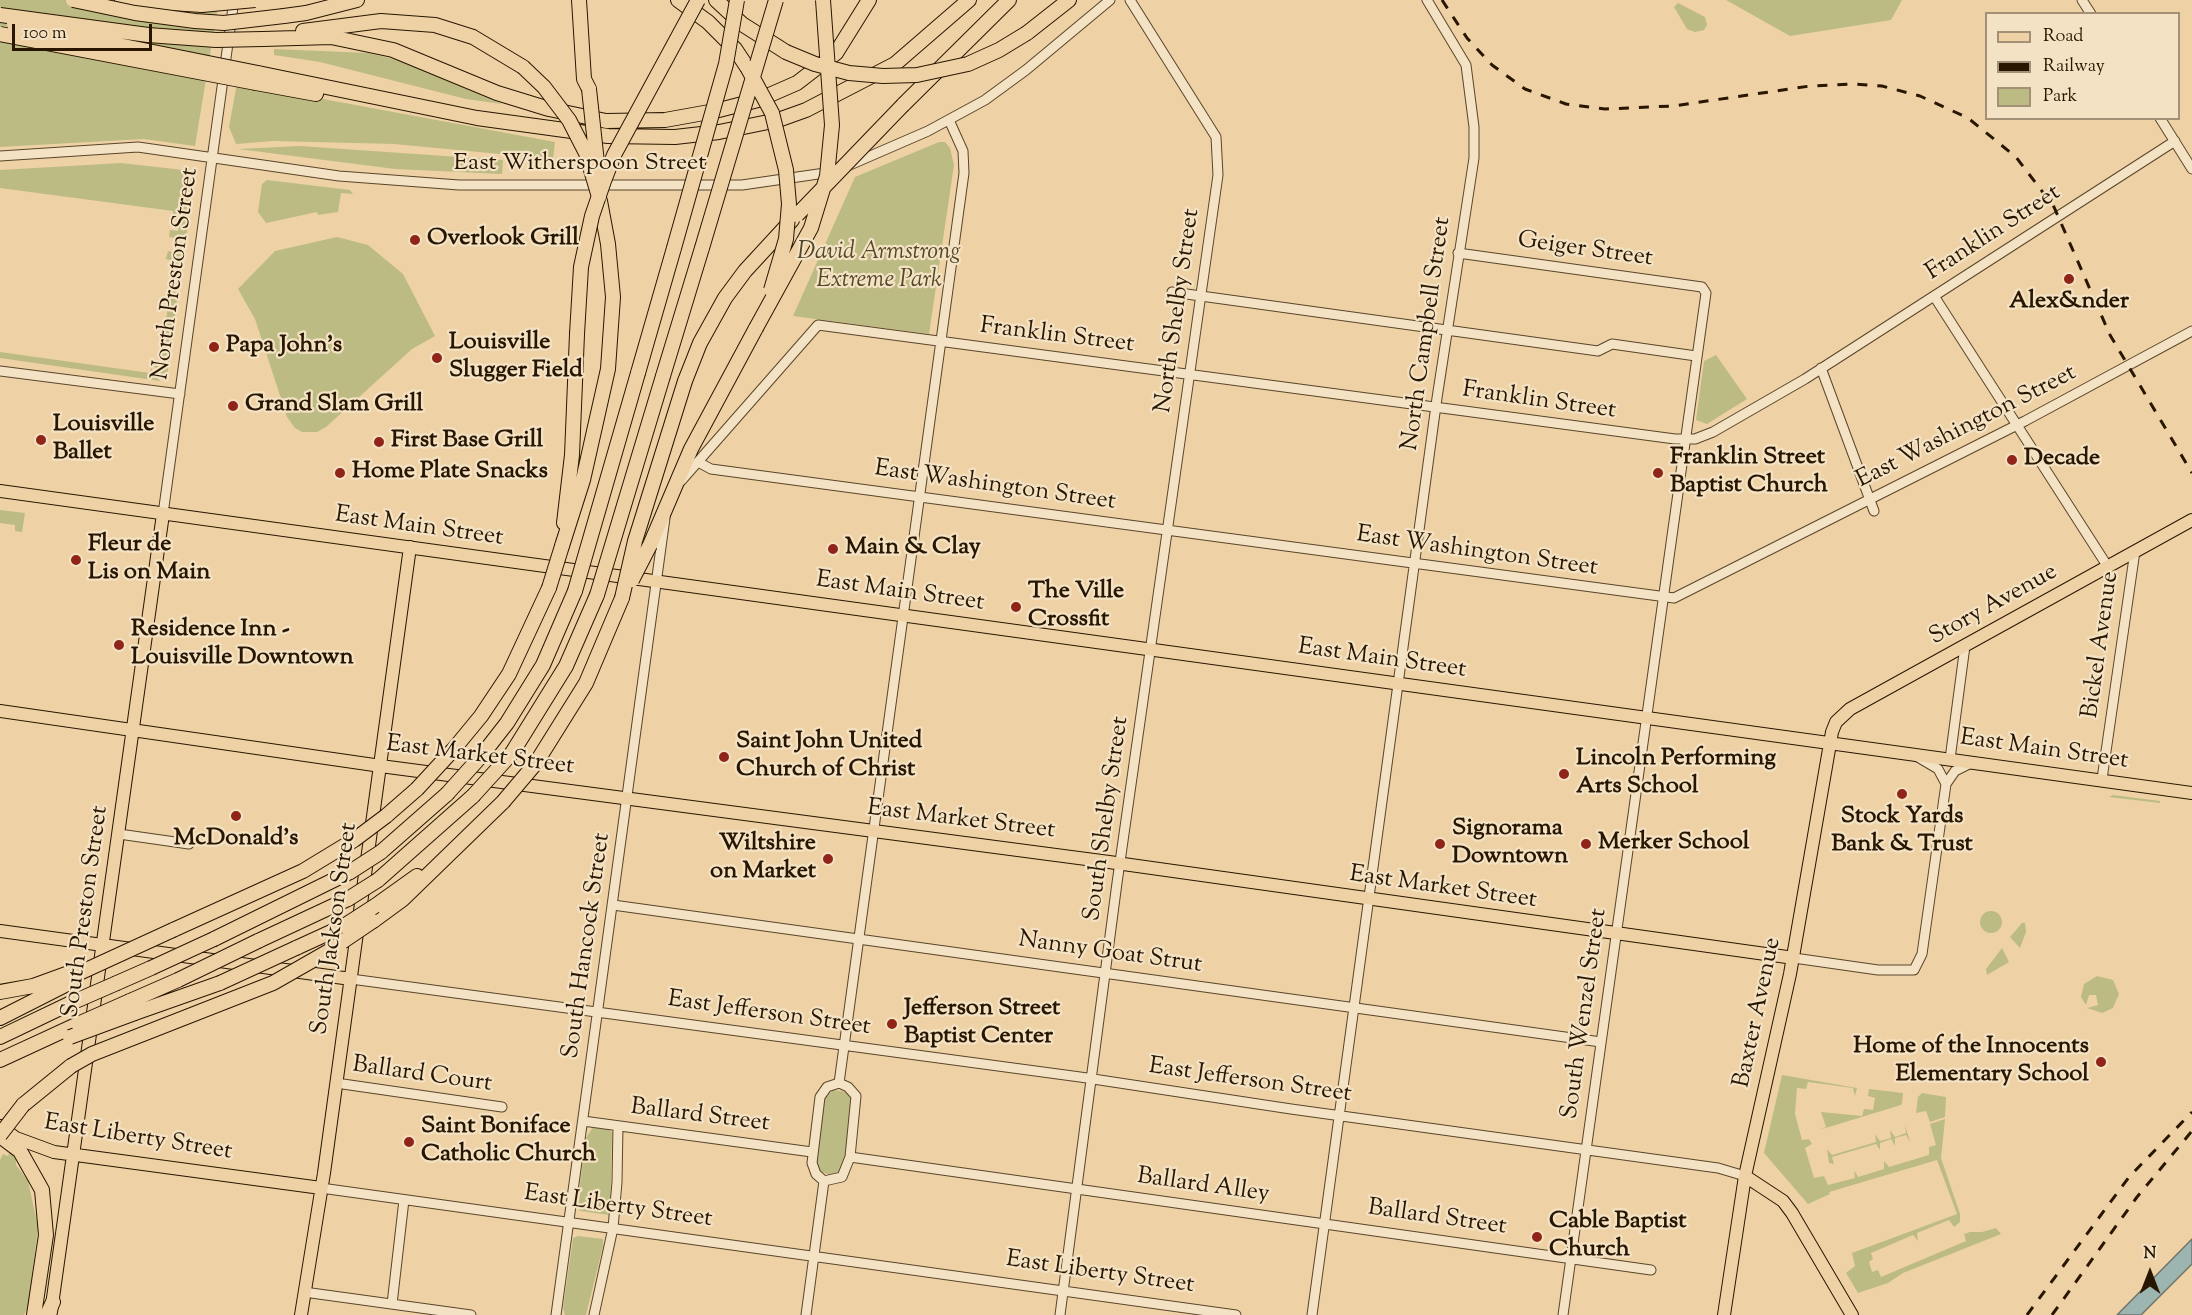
<!DOCTYPE html>
<style>
body{margin:0}
#map{position:relative;width:2192px;height:1315px;overflow:hidden;background:#eed2a5;font-family:"Sorts Mill Goudy",serif}
canvas{display:block}
.legend{position:absolute;left:1985px;top:12px;width:195px;height:108px;box-sizing:border-box;background:#f4e2c4;border:2px solid #a39076;margin:0;padding:8px 10px;list-style:none;font-size:18px;color:#291601}
.legend li{display:flex;align-items:center;gap:12px;height:30px}
.legend b{width:30px;border:2px solid #a39076}
.north{position:absolute;left:2120px;top:1243px;width:60px;height:60px;-webkit-text-stroke:4px #f4e2c4;paint-order:stroke;rotate:0deg;font-size:16px;font-weight:700;line-height:24px;text-align:center;color:#291601}
.north::after{content:'';display:block;margin:auto;width:21px;height:27px;background:#291601;clip-path:polygon(50% 0,100% 100%,50% 72%,0 100%)}
.scale{position:absolute;left:12px;top:24px;width:140px;height:27px;box-sizing:border-box;border:3px solid #291601;border-top:0;padding-left:8px;font-size:18px;line-height:21px;white-space:nowrap;color:#291601;-webkit-text-stroke:4px #f4e2c4;paint-order:stroke}
</style>
<div id="map">
<canvas width="2192" height="1315"></canvas>
<ul class="legend">
<li><b style="height:8px;background:#eed2a5"></b>Road</li>
<li><b style="height:8px;background:#291601"></b>Railway</li>
<li><b style="height:16px;background:#bcbb83"></b>Park</li>
</ul>
<div class="north">N</div>
<div class="scale">100 m</div>
</div>
<script>
const c = document.querySelector('canvas').getContext('2d');
c.lineJoin = 'round';
function fill(path, color) {
  c.fillStyle = color;
  c.fill(path, 'evenodd');
}
function toPath(rows) {
  const path = new Path2D();
  for (const r of rows) {
    if (r.length === 3) {
      path.moveTo(r[0] + r[2], r[1]);
      path.arc(r[0], r[1], r[2], 0, 2 * Math.PI);
      continue;
    }
    path.moveTo(r[0], r[1]);
    for (let i = 2; i < r.length; i += 2) path.lineTo(r[i], r[i + 1]);
  }
  return path;
}
function trace(path, color, width, dash) {
  c.strokeStyle = color;
  c.lineWidth = width;
  c.lineCap = dash ? 'butt' : 'round';
  c.setLineDash(dash || []);
  c.stroke(path);
}
function drawText(font, color, halo, rows, align = 'center') {
  c.font = font + ' "Sorts Mill Goudy",serif';
  c.lineWidth = 4.5;
  c.setLineDash([]);
  c.textBaseline = 'middle';
  c.strokeStyle = halo;
  c.fillStyle = color;
  for (const [text, x, y, turn = 0] of rows) {
    c.save();
    c.translate(x, y);
    c.rotate((+turn || 0) * Math.PI / 180);
    c.textAlign = isNaN(turn) ? turn : align;
    if (halo) c.strokeText(text, 0, 0);
    c.fillText(text, 0, 0);
    c.restore();
  }
}
fill(toPath([
 [0,0,219,0,195,146,144,139,0,147],
 [1726,0,1902,0,1891,20,1790,36],
 [1678,3,1705,17,1707,25,1704,30,1695,32,1687,29,1674,7],
 [274,49,368,53,398,60,502,104,466,99,320,62,274,55],
 [237,83,555,142,553,159,394,144,273,141,236,144,229,127],
 [939,142,945,142,950,148,954,165,929,334,793,316,855,177],
 [300,146,503,160,502,174,395,169,238,149],
 [121,163,192,171,194,179,186,239,169,237,170,230,178,231,180,220,172,219,173,211,0,188,0,170],
 [267,180,350,190,353,194,341,193,338,212,318,215,317,212,266,223,258,212,262,184],
 [337,237,368,245,403,274,435,336,412,349,326,427,317,432,302,432,295,428,287,417,255,319,238,289,275,251],
 [168,251,183,255,167,376,164,380,154,366,160,366,174,261,166,259],
 [0,352,150,373,151,368,160,381,0,358],
 [1716,355,1747,399,1707,424,1696,420,1704,361],
 [0,510,25,513,22,532,15,531,15,525,0,523],
 [2113,795,2160,801,2160,803,2109,797],
 [1991,922,11],
 [2022,923,2025,923,2026,932,2020,948,2010,937],
 [2002,948,2009,962,1987,975,1986,969],
 [2097,976,2113,980,2119,994,2113,1008,2102,1013,2087,1008,2098,1005,2096,995,2089,995,2086,1005,2081,997,2084,984],
 [1782,1075,1857,1088,1855,1096,1853,1088,1808,1082,1806,1089,1797,1088,1795,1114,1802,1140,1809,1139,1812,1144,1805,1148,1814,1178,1824,1176,1828,1185,1855,1178,1854,1170,1858,1177,1884,1169,1884,1161,1889,1167,1929,1155,1929,1147,1936,1145,1930,1124,1945,1119,1941,1158,1960,1214,1960,1222,1954,1227,1949,1220,1917,1233,1918,1241,1913,1235,1871,1253,1873,1259,1869,1262,1872,1272,1878,1270,1881,1277,1966,1241,1964,1234,1970,1232,1982,1232,1996,1228,2001,1234,1903,1273,1888,1283,1858,1293,1846,1273,1855,1266,1852,1253,1957,1214,1937,1160,1829,1192,1830,1194,1808,1204,1764,1153],
 [1869,1089,1903,1093,1902,1103,1901,1105,1819,1130,1826,1127,1821,1112,1862,1116,1864,1109,1873,1110,1875,1098,1868,1096],
 [833,1090,847,1092,853,1103,844,1166,839,1173,829,1175,818,1170,816,1161,824,1099],
 [1922,1093,1946,1097,1945,1117,1930,1122,1926,1111,1916,1113,1918,1097],
 [1905,1125,1910,1142,1906,1135,1895,1138,1895,1146,1891,1139,1880,1143,1880,1150,1876,1144,1832,1157,1834,1164,1829,1163,1827,1149,1832,1155,1876,1142,1875,1134,1880,1141,1891,1138,1890,1130,1895,1137,1906,1133],
 [593,1127,609,1129,612,1133,610,1215,580,1211,577,1206,586,1138],
 [11,1149,16,1155,16,1165,28,1181,38,1227,28,1307,24,1315,0,1315,0,1160,3,1154,8,1156],
 [578,1236,603,1239,603,1246,586,1315,565,1315,563,1308,573,1238]
]), '#bcbb83');
const water = toPath([
 [2192,1239,2192,1264,2141,1315,2117,1315,2192,1239]
]);
fill(water, '#9db5b1');
trace(water, '#6f756b', 1.5);
const minor = toPath([
 [2082,0,2091,14],
 [2160,118,2192,169],
 [0,156,138,147,339,176,459,185,742,185,832,172],
 [845,167,928,131,985,100,1026,70,1110,0],
 [1458,253,1702,287,1706,293,1563,1315],
 [1172,292,1598,351,1612,344,1696,356],
 [1934,296,2108,567],
 [1821,368,1874,511],
 [0,371,180,394],
 [698,462,711,469,1674,598,2025,421,2192,331],
 [681,481,818,325,1675,439,1695,439,1713,432,1805,379,2175,141],
 [163,514,234,0],
 [1916,756,1938,769,1946,784],
 [1950,759,1965,646],
 [2102,779,2135,551],
 [119,834,189,844],
 [613,905,1601,1042],
 [1794,958,1878,970,1914,970,1922,954,1946,784,1955,771,1971,763],
 [351,979,1080,1077,1291,1109,1718,1168,1745,1176],
 [336,1083,502,1107],
 [839,1083,964,173,963,151,949,120],
 [839,1083,848,1087,856,1096,850,1157,842,1177,824,1181,816,1174,812,1163,820,1097,827,1087,839,1083],
 [583,1121,812,1152],
 [850,1157,1651,1270],
 [321,1188,1236,1315],
 [304,1292,471,1315],
 [392,1304,404,1200],
 [556,1315,665,518],
 [594,1315,613,1228,617,1182,618,1126],
 [806,1315,824,1181],
 [1060,1315,1117,883,1218,175,1216,137,1130,0],
 [1312,1315,1437,398,1474,158,1474,127,1466,65,1427,0]
]);
const major = toPath([
 [0,491,2192,793],
 [0,711,388,767,1109,862,1794,958],
 [0,931,351,979],
 [0,1126,16,1138,54,1152,321,1188],
 [1745,1176,1783,1201,1792,1213,1852,1315],
 [51,1312,163,514],
 [301,1315,324,1173,410,547],
 [1724,1315,1745,1176,1790,974,1832,732,1836,722,1850,709,2192,520]
]);
const highway = toPath([
 [122,0,202,5],
 [579,0,584,79,589,89],
 [678,0,708,22,735,49,747,67],
 [716,0,742,24,786,52],
 [284,16,306,13,357,0],
 [303,31,381,21,435,25,473,37,523,67],
 [1027,33,1069,0],
 [263,39,331,37,393,50,497,93,549,109,606,121,665,120,715,111,758,100,797,83,836,53,869,0],
 [258,73,477,118,608,136,675,137,719,132,778,120,806,110,895,64,969,0],
 [256,83,316,94],
 [903,105,1009,0],
 [638,373,674,248],
 [663,376,702,248],
 [685,381,700,343,725,298,745,271,792,220],
 [564,523,572,455,577,334],
 [650,545,691,449,756,328],
 [562,546,583,480,608,369,613,297,608,244,600,201],
 [453,750,481,716,509,674,549,588],
 [512,753,566,666,597,595],
 [482,755,507,723,543,665,575,591],
 [536,763,586,683,622,598],
 [386,816,417,789],
 [381,852,447,794],
 [378,880,473,796],
 [375,906,417,876],
 [373,921,403,899,503,802],
 [173,930,303,871,354,840],
 [214,939,350,872],
 [258,941,348,899],
 [296,948,344,926],
 [117,983,151,968],
 [0,992,33,986,66,974,75,975,71,982,0,1018],
 [130,1001,178,980],
 [135,1013,220,983],
 [0,1037,71,1003],
 [0,1060,78,1024],
 [23,1105,71,1066],
 [0,1136,20,1151,42,1190,46,1235,34,1315],
 [47,1315,53,1302]
]);
trace(minor, '#5a452a', 11);
trace(major, '#291601', 14);
trace(highway, '#291601', 16);
trace(minor, '#f4e2c4', 9);
trace(major, '#eed2a5', 12);
trace(highway, '#eed2a5', 14);
trace(toPath([
 [1442,0,1467,38,1492,65,1525,89,1566,104,1605,109,1673,106,1810,86,1855,84,1882,86,1920,96,1968,118,2016,157,2054,207,2110,335,2192,473],
 [2027,1315,2129,1177,2192,1112],
 [2052,1315,2137,1197,2192,1131]
]), '#291601', 3, [10, 10]);
const highwayBridge = toPath([
 [73,0,135,13,195,21,224,23,284,16],
 [202,5,255,0],
 [0,15,148,35,216,40,263,39],
 [14,24,258,73],
 [0,34,256,83],
 [786,52,815,64,849,73,883,76,917,75,968,64,999,50,1027,33],
 [523,67,544,87,569,120,586,153,599,197],
 [747,67,772,113,786,170,789,204,786,239,771,290],
 [589,89,599,181],
 [797,215,903,105],
 [674,248,726,64,737,0],
 [702,248,776,0],
 [756,328,811,228,827,176,832,125,823,0],
 [577,334,581,267,592,216,604,181,614,155,698,0],
 [632,580,650,545],
 [549,588,562,546],
 [575,591,638,373],
 [597,595,663,376],
 [622,598,635,541,685,381],
 [417,789,453,750],
 [447,794,482,755],
 [473,796,512,753],
 [503,802,536,763],
 [354,840,386,816],
 [350,872,381,852],
 [348,899,378,880],
 [344,926,375,906],
 [342,942,373,921],
 [151,968,214,939],
 [75,975,173,930],
 [178,980,258,941],
 [220,983,296,948],
 [71,1003,117,983],
 [78,1024,130,1001],
 [70,1037,135,1013],
 [71,1066,92,1054,273,983,329,951],
 [0,1135,23,1105]
]);
trace(highwayBridge, '#291601', 16, []);
trace(highwayBridge, '#eed2a5', 14);
for (const [x, y, r, color] of [
 [415,240,6,"#8f2418"],
 [2069,279,6,"#8f2418"],
 [214,347,6,"#8f2418"],
 [437,358,6,"#8f2418"],
 [233,406,6,"#8f2418"],
 [41,440,6,"#8f2418"],
 [379,442,6,"#8f2418"],
 [2012,460,6,"#8f2418"],
 [340,473,6,"#8f2418"],
 [1658,473,6,"#8f2418"],
 [833,549,6,"#8f2418"],
 [76,560,6,"#8f2418"],
 [1016,607,6,"#8f2418"],
 [119,645,6,"#8f2418"],
 [724,757,6,"#8f2418"],
 [1564,774,6,"#8f2418"],
 [1902,794,6,"#8f2418"],
 [236,816,6,"#8f2418"],
 [1440,844,6,"#8f2418"],
 [1586,844,6,"#8f2418"],
 [828,859,6,"#8f2418"],
 [892,1024,6,"#8f2418"],
 [2101,1062,6,"#8f2418"],
 [409,1142,6,"#8f2418"],
 [1537,1237,6,"#8f2418"]
]) {
  const dot = new Path2D();
  dot.arc(x, y, r, 0, 2 * Math.PI);
  c.fillStyle = color;
  c.fill(dot);
  trace(dot, '#f4e2c4', 2);
}
drawText('24px', '#291601', '#f4e2c4', [
 ["East Witherspoon Street",580,165],
 ["Franklin Street",1994,234,-33],
 ["Geiger Street",1585,251,8],
 ["North Preston Street",177,274,-82],
 ["North Shelby Street",1179,311,-82],
 ["North Campbell Street",1428,334,-82],
 ["Franklin Street",1057,337,7],
 ["Franklin Street",1539,402,8],
 ["East Washington Street",1967,428,-27],
 ["East Washington Street",995,487,8],
 ["East Main Street",419,528,8],
 ["East Washington Street",1477,553,8],
 ["East Main Street",900,593,8],
 ["Story Avenue",1994,606,-29],
 ["Bickel Avenue",2102,645,-82],
 ["East Main Street",1382,660,8],
 ["East Main Street",2044,751,8],
 ["East Market Street",480,757,7],
 ["South Shelby Street",1108,819,-82],
 ["East Market Street",961,821,7],
 ["East Market Street",1443,889,8],
 ["South Preston Street",87,912,-82],
 ["South Jackson Street",336,929,-82],
 ["South Hancock Street",588,946,-82],
 ["Nanny Goat Strut",1110,954,8],
 ["Baxter Avenue",1759,1013,-78],
 ["South Wenzel Street",1586,1014,-82],
 ["East Jefferson Street",769,1015,8],
 ["Ballard Court",422,1076,8],
 ["East Jefferson Street",1250,1082,8],
 ["Ballard Street",700,1117,7],
 ["East Liberty Street",138,1139,9],
 ["Ballard Alley",1203,1187,8],
 ["East Liberty Street",618,1208,8],
 ["Ballard Street",1437,1219,8],
 ["East Liberty Street",1100,1274,8]
]);
drawText('bold 24px', '#291601', '#f4e2c4', [
 ["Overlook Grill",427,240],
 ["Alex&nder",2069,303,"center"],
 ["Louisville",449,344],
 ["Slugger Field",449,372],
 ["Papa John's",226,347],
 ["Grand Slam Grill",245,406],
 ["Louisville",53,426],
 ["Ballet",53,454],
 ["First Base Grill",391,442],
 ["Franklin Street",1670,459],
 ["Baptist Church",1670,487],
 ["Decade",2024,460],
 ["Home Plate Snacks",352,473],
 ["Fleur de",88,546],
 ["Lis on Main",88,574],
 ["Main & Clay",845,549],
 ["The Ville",1028,593],
 ["Crossfit",1028,621],
 ["Residence Inn -",131,631],
 ["Louisville Downtown",131,659],
 ["Saint John United",736,743],
 ["Church of Christ",736,771],
 ["Lincoln Performing",1576,760],
 ["Arts School",1576,788],
 ["Stock Yards",1902,818,"center"],
 ["Bank & Trust",1902,846,"center"],
 ["Signorama",1452,830],
 ["Downtown",1452,858],
 ["McDonald's",236,840,"center"],
 ["Merker School",1598,844],
 ["Wiltshire",816,845,"right"],
 ["on Market",816,873,"right"],
 ["Jefferson Street",904,1010],
 ["Baptist Center",904,1038],
 ["Home of the Innocents",2089,1048,"right"],
 ["Elementary School",2089,1076,"right"],
 ["Saint Boniface",421,1128],
 ["Catholic Church",421,1156],
 ["Cable Baptist",1549,1223],
 ["Church",1549,1251]
], 'left');
drawText('italic 24px', '#554828', '#f4e2c4', [
 ["David Armstrong",879,254],
 ["Extreme Park",879,282]
]);
</script>
